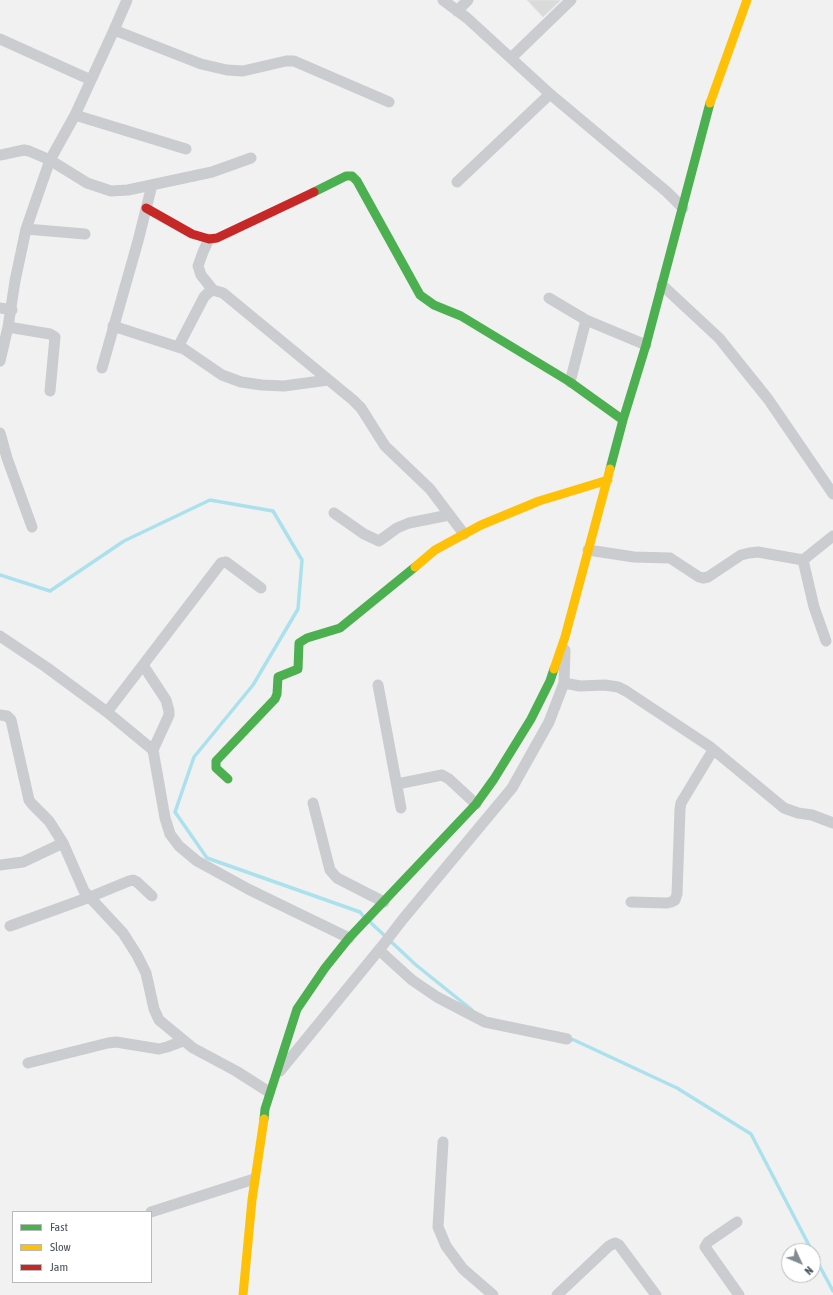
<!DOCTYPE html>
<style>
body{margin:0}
#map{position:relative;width:833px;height:1295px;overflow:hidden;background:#f1f1f1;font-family:"Asap Condensed",sans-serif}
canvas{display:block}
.legend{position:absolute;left:12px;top:1211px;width:140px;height:72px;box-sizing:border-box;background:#fff;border:1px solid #b6babe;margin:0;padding:5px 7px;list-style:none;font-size:12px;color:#48535d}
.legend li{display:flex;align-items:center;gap:8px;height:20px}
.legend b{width:20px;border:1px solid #b6babe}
.north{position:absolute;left:781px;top:1243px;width:40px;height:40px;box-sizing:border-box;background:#fff;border:1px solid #b6babe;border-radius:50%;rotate:134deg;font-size:11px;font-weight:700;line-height:16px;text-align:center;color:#48535d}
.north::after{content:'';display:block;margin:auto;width:14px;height:18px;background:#838a91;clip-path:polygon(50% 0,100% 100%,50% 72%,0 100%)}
</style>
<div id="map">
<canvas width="833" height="1295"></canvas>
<ul class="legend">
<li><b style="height:5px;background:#4caf50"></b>Fast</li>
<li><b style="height:5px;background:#ffc107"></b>Slow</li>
<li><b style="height:5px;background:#c62828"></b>Jam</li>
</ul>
<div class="north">N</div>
</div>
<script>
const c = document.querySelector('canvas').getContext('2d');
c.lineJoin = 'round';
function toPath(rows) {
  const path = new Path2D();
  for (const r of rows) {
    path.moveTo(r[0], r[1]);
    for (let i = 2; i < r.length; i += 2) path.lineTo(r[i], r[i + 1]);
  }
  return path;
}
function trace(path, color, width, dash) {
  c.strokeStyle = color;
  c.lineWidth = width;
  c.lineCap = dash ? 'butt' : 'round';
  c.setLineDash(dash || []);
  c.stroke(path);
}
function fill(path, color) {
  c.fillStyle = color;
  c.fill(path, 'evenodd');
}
trace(toPath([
 [0,575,50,591,124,541,210,500,273,511,302,560,298,609,253,685,194,757,175,812,207,858,360,912,364,917],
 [370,922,416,965,472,1010],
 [568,1039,574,1040,677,1088,751,1134,812,1251],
 [813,1254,833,1291]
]), '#abe1ec', 3.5);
const building = toPath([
 [527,0,561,0,543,17,527,0]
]);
fill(building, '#dadadb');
trace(building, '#e2e3e4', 1);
trace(toPath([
 [443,0,467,18,550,94,667,192,683,208],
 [457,11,468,0],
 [114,30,127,0],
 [0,39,91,80],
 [511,58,571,0],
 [186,149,75,115,114,30,201,64,227,70,243,71,286,61,294,61,389,102],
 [0,155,24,150,29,151,50,160,87,183,111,191,128,190,212,172,251,158],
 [457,182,550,94],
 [26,229,85,234],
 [209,239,203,252,198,266,201,275,213,290],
 [662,285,719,338,768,399,833,494],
 [549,298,586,320,646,345],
 [0,308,12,310],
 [113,326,184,349,222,375,241,382,262,385,284,386,328,380],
 [8,327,50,334,55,337,50,391],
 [178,347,204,297,208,293,213,290,223,293,353,400,361,408,385,446,430,489,464,534],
 [0,361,8,327,15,281,26,229,50,160,75,115],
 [102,368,138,241,152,185],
 [570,382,586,320],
 [0,433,7,458,32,527],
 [334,513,364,534,379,541,397,528,409,523,449,515],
 [588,550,634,557,670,558,699,577,703,578,708,577,741,555,749,553,758,552,803,560],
 [0,636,46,667,107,712,153,750,165,818,170,834,179,846,197,861,250,890,349,938],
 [826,641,814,607,803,560,833,536],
 [143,665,166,700,169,711,169,715,153,750],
 [564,683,580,686,605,685,618,687,626,691,709,746,784,808,798,813,812,815,833,823],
 [378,685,401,808],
 [107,712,221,563,226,562,261,588],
 [0,715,7,716,11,720,29,800,32,804,49,821,63,843,84,891,123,933,137,955,146,973,154,1009,159,1020,193,1048,236,1071,269,1092],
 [397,784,442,775,449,779,476,804],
 [313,803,330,870,337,878,384,902],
 [0,865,23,862,63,843],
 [631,902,667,903,671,902,675,900,677,894,680,809,681,803,713,750],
 [10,926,90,897,129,881,133,880,137,882,152,896],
 [379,950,412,980,437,997,485,1022,567,1039],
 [28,1063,108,1043,116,1042,159,1049,167,1047,183,1041],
 [280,1071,383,945,403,919,512,788,549,722,564,683,565,650],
 [443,1142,438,1227,446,1246,463,1269,493,1295],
 [151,1212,254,1179],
 [737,1222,708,1242,705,1247,739,1295],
 [557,1295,609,1246,615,1243,619,1245,656,1295]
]), '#cacccf', 11);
trace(toPath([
 [314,192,346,176,352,176,357,181,420,295,434,305,461,316,570,382,623,420],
 [610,469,623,420,646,345,710,103],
 [228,779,216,768,216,761,275,699,277,694,278,677,298,669,299,643,307,638,340,628,415,567],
 [264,1119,265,1109,297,1009,325,968,349,938,476,804,494,779,531,719,550,681,554,669]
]), '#4caf50', 9);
trace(toPath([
 [710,103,747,0],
 [415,567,435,550,481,525,539,501,608,480],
 [554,669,565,637,610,469],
 [243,1295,252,1200,264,1119]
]), '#ffc107', 9);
trace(toPath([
 [146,208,192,234,209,239,217,238,314,192]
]), '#c62828', 9);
</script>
